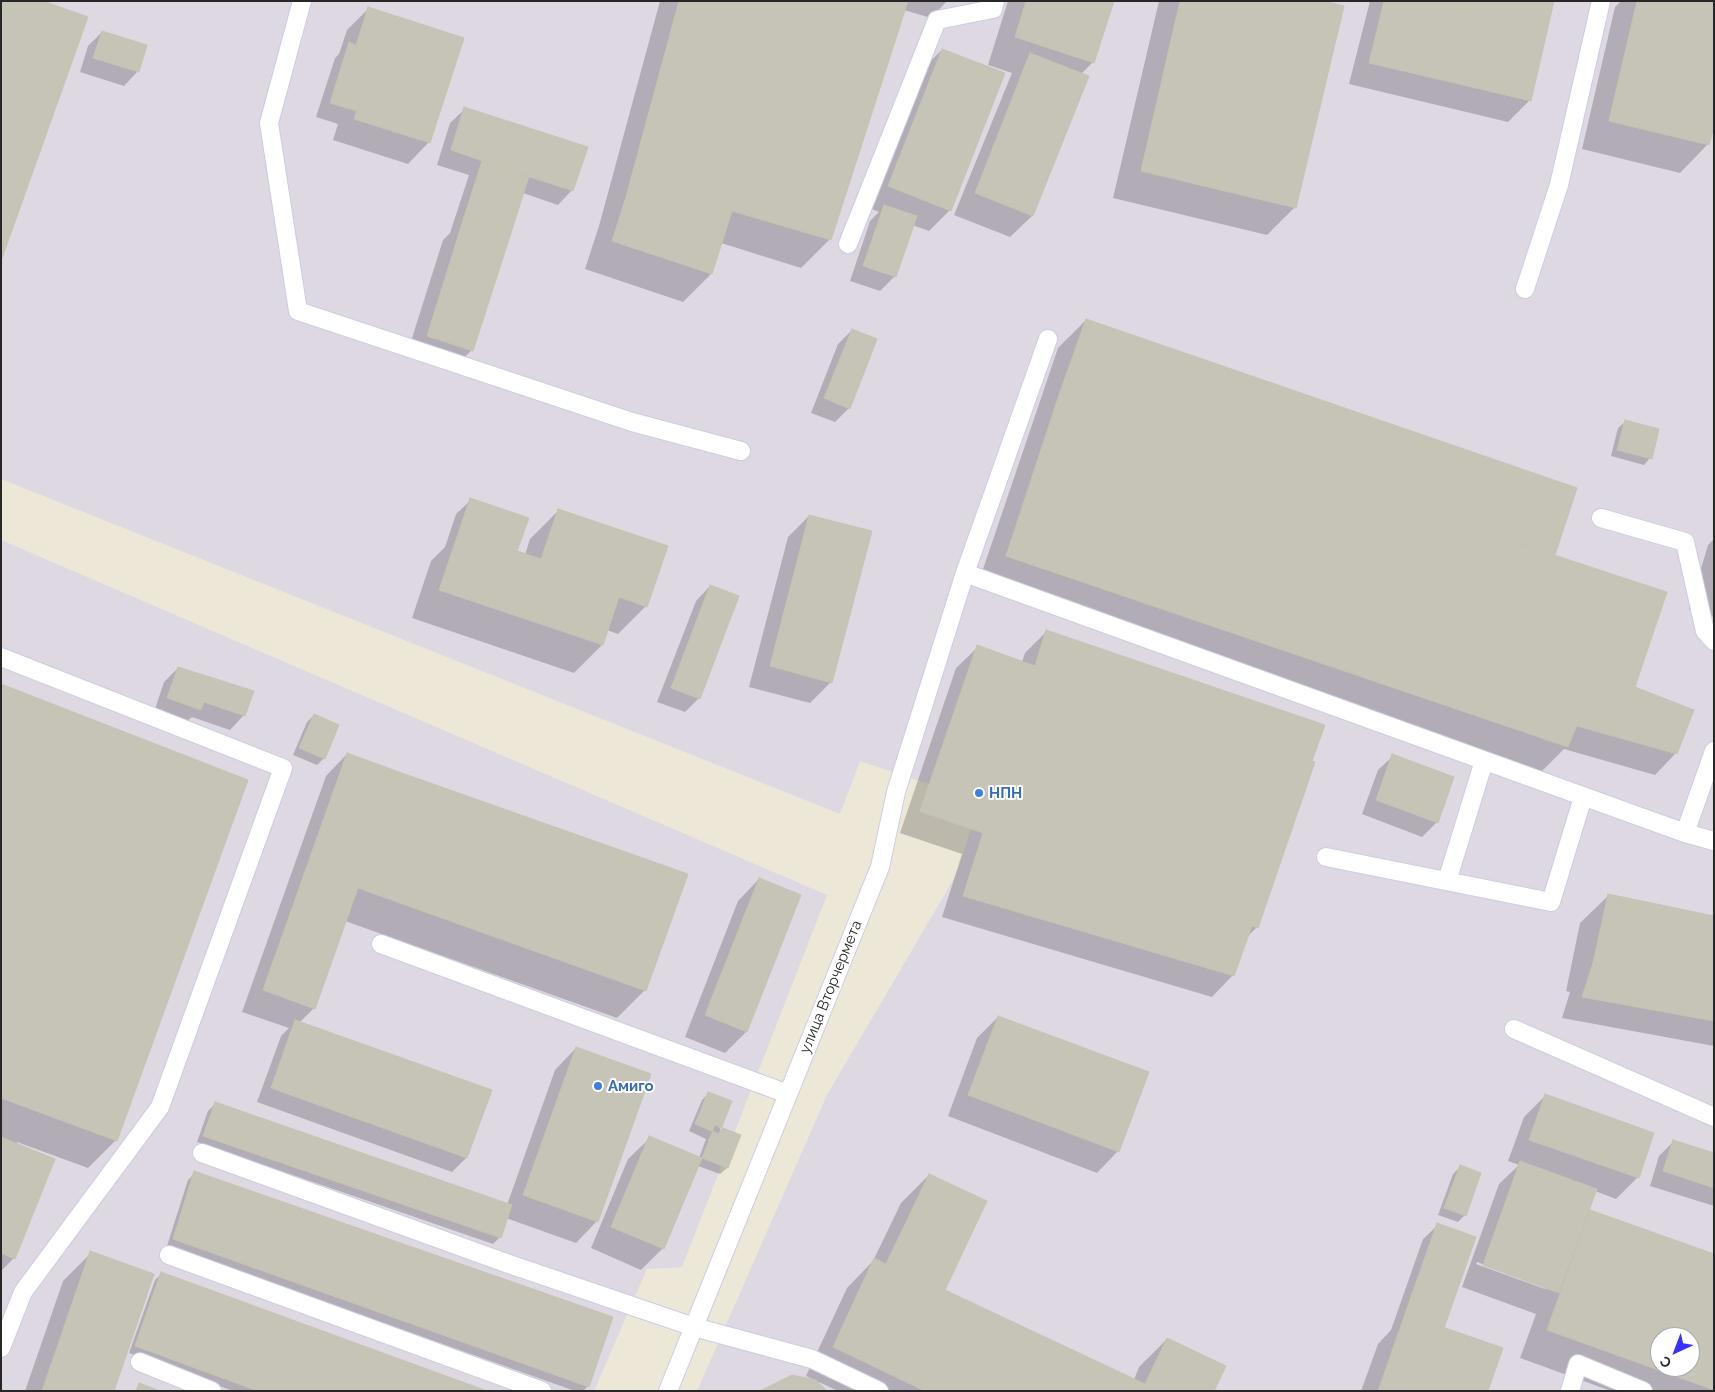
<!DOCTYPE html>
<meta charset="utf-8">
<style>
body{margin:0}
#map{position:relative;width:1715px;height:1392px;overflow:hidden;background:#ece7d6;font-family:Raleway,sans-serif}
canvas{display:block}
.frame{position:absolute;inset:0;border:2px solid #272727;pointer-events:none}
.north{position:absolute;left:1650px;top:1327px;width:50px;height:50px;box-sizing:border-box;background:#fff;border:1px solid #a9a9a9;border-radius:50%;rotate:223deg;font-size:14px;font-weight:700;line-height:20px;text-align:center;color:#272727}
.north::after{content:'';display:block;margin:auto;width:18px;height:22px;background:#3830ff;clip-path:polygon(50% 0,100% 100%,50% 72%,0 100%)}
</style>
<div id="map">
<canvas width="1715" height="1392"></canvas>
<div class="frame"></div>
<div class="north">С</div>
</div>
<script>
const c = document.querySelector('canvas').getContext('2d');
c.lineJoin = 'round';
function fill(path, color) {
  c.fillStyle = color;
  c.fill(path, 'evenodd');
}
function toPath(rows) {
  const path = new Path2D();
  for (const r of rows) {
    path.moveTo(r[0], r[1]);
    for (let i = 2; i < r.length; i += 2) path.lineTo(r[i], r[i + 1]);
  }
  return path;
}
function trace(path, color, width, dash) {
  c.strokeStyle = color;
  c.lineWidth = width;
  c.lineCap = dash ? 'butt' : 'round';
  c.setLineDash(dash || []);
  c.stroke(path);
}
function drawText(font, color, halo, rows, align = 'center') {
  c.font = font + ' Raleway,sans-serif';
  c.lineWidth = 4;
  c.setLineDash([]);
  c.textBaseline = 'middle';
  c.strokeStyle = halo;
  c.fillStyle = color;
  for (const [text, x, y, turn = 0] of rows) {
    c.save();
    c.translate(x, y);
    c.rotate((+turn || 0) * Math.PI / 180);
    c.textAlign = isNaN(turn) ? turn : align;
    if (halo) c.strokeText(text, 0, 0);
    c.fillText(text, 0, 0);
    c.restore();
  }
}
fill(toPath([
 [1,1,1714,1,1714,1391,697,1391,827,1095,956,875,980,801,860,761,840,814,1,479],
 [1660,1337,1690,1337,1690,1367,1660,1367],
 [1,540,827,895,682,1267,647,1269,594,1391,1,1391]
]), '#ded8e3');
fill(toPath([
 [660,1,947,1,931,18,904,10,829,240,801,268,721,243,711,274,683,302,585,269,599,226],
 [1008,1,1113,1,1093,62,1081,74,1087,76,1032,216,1010,237,954,215,1012,73,988,65],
 [1159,1,1318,1,1295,207,1267,235,1113,198],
 [1370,1,1553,1,1530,100,1508,122,1349,84],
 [1621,1,1714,1,1708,144,1680,173,1582,149,1615,7],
 [368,9,429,142,408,164,333,140,338,124,316,117,335,58,339,54,347,30],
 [102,32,138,71,124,86,80,72,88,46],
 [942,50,950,210,929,231,912,225,895,276,880,291,850,281,870,221,879,212,867,207,920,71],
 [465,109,572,190,558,205,523,193,472,350,450,371,406,357,443,240,450,233,469,175,437,165,450,123],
 [1086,320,1575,489,1554,556,1636,583,1634,688,1676,753,1655,775,1564,749,1539,774,978,584,1058,348],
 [852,330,849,408,835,422,811,413,838,344],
 [1625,422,1650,458,1644,465,1611,456,1618,428],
 [471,500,516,552,525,555,530,539,558,511,646,606,618,634,607,630,602,645,574,673,412,618,431,561,445,547,456,514],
 [809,516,831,682,810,703,749,687,788,537],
 [1714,539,1714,617,1689,609,1708,545],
 [710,586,699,698,685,712,657,702,696,601],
 [1047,631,1257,927,1247,937,1233,975,1212,997,942,917,962,854,900,833,956,668,978,647,1022,662,1025,653],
 [178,668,252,692,244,715,230,730,192,717,185,723,154,712,164,682],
 [1,685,116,1140,88,1168,17,1142,14,1258,1,1271],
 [314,715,324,758,317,765,293,755,307,722],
 [347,754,686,875,645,990,617,1018,345,921,314,1008,299,1023,466,1158,452,1172,257,1102,281,1036,289,1028,242,1012,326,776],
 [1393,756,1437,822,1422,837,1362,814,1378,770],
 [759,879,746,1032,725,1053,685,1037,738,901],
 [1609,895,1714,917,1714,1046,1562,1018,1570,992,1566,991,1580,923],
 [998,1017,1118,1151,1097,1173,948,1116,977,1038],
 [576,1048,597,1221,576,1243,506,1218,500,1237,493,1244,197,1142,208,1111,215,1104,507,1205,555,1070],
 [709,1093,720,1129,727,1168,720,1174,698,1166,663,1248,641,1270,591,1248,628,1159,650,1138,699,1158,706,1139,689,1131,702,1100],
 [1545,1096,1638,1177,1616,1199,1595,1191,1588,1211,1714,1256,1714,1391,1611,1391,1520,1358,1536,1314,1462,1287,1499,1184,1519,1165,1508,1161,1524,1117],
 [1477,1262,1545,1287,1545,1289,1476,1264],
 [1660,1337,1690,1337,1690,1367,1660,1367],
 [1674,1141,1714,1154,1714,1206,1650,1186,1659,1156],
 [1460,1167,1465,1215,1458,1222,1438,1215,1453,1174],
 [195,1173,588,1386,583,1391,575,1391,167,1246,188,1180],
 [929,1175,943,1290,1134,1380,1139,1367,1167,1339,1213,1391,838,1391,806,1376,847,1288,873,1261,901,1203],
 [1438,1225,1443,1329,1487,1391,1361,1391,1378,1344,1391,1330,1423,1239],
 [91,1253,113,1391,25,1391,63,1281],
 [162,1273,484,1391,233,1391,129,1353,155,1280]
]), '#0003');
const building = toPath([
 [1,1,43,1,88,17,1,261,1,1],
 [679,1,908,1,831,240,732,211,712,274,612,241,626,197,679,1],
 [1026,1,1114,1,1094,63,1015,37,1026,1],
 [1180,1,1324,1,1344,6,1296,208,1141,171,1180,1],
 [1384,1,1461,1,1442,80,1369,63,1384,1],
 [1461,1,1554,1,1531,101,1442,80,1461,1],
 [1637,1,1714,1,1714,127,1709,145,1609,121,1637,1],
 [368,7,464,38,430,143,354,119,372,61,353,55,368,7],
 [102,31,147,45,139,72,93,58,102,31],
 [349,42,356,45,353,55,372,61,357,111,330,103,349,42],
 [942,49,1005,73,951,211,888,186,942,49],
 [1030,53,1089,76,1033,216,975,193,1030,53],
 [464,107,523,126,509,170,451,150,464,107],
 [523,126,588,147,573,191,509,170,523,126],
 [482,161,529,176,511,233,464,217,482,161],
 [884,205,917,216,896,277,863,266,884,205],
 [464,217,511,233,473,351,427,336,464,217],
 [1086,319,1577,488,1555,555,1060,392,1086,319],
 [852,329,877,339,850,409,824,398,852,329],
 [1060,392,1636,582,1568,747,1006,556,1060,392],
 [1625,420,1659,429,1652,459,1617,450,1625,420],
 [470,498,529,518,517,551,459,531,470,498],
 [558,509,668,546,647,607,619,597,603,645,439,590,459,531,541,559,558,509],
 [809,515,872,531,832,683,770,666,809,515],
 [1636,582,1667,592,1635,687,1694,710,1677,754,1577,726,1636,582],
 [710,585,739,596,700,699,671,688,710,585],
 [1046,630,1325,725,1312,761,1315,762,1258,928,1252,926,1234,976,963,896,983,833,920,811,977,645,1035,666,1046,630],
 [178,667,254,691,245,716,204,702,201,710,167,698,178,667],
 [1,684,248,780,117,1141,1,1098,1,684],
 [314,714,339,725,325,759,299,748,314,714],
 [347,753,399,772,315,1009,263,990,347,753],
 [1392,754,1454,777,1438,823,1376,800,1392,754],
 [399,772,688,874,646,991,358,888,399,772],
 [759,878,801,895,747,1032,705,1015,759,878],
 [1608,894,1714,916,1714,989,1593,963,1608,894],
 [1593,963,1714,989,1714,1021,1582,997,1593,963],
 [998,1016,1149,1072,1119,1152,968,1095,998,1016],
 [295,1020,492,1090,467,1158,271,1088,295,1020],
 [576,1047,651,1074,598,1222,523,1195,576,1047],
 [708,1092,732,1101,719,1134,695,1124,708,1092],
 [1545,1094,1654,1133,1639,1178,1529,1140,1545,1094],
 [215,1102,512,1205,501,1238,203,1136,215,1102],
 [715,1125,741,1135,728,1168,702,1158,715,1125],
 [649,1136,702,1158,664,1249,611,1227,649,1136],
 [1,1137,55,1159,15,1259,1,1253,1,1137],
 [1673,1140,1714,1153,1714,1188,1663,1171,1673,1140],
 [1520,1161,1597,1189,1559,1293,1483,1265,1520,1161],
 [1460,1165,1481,1173,1466,1216,1444,1208,1460,1165],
 [194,1171,613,1317,589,1387,173,1239,194,1171],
 [929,1174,987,1201,945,1290,1145,1384,1167,1338,1226,1366,1214,1391,925,1391,833,1347,874,1258,886,1264,929,1174],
 [1590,1210,1714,1254,1714,1390,1547,1330,1590,1210],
 [1660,1337,1690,1337,1690,1367,1660,1367,1660,1337],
 [1437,1223,1476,1237,1444,1328,1405,1314,1437,1223],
 [90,1251,154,1274,114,1391,42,1391,90,1251],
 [161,1272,487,1391,258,1391,135,1346,161,1272],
 [1405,1314,1503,1348,1488,1391,1378,1391,1405,1314],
 [792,1375,816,1380,827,1391,760,1391,792,1375],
 [139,1383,160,1391,136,1391,139,1383]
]);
fill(building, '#c6c3b7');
trace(building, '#c6c4b1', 1);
const lane = toPath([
 [302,1,269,123,298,311,632,422,741,451],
 [848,244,937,20,993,9,995,1],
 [1525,289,1559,185,1601,1],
 [1601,518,1685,542,1705,631,1714,641],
 [965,573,1685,833,1714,841],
 [1,657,283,768,160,1107,23,1292,1,1348],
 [1685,833,1714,751],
 [1326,857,1551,902,1583,797],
 [1447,881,1484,761],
 [381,944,788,1094],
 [1514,1029,1714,1117],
 [202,1153,506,1263,694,1327,812,1359,879,1391],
 [169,1255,542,1391],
 [140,1362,212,1391],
 [668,1391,880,867,896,792,965,573,1048,339],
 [1570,1391,1578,1364,1643,1391]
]);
trace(lane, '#cdcce2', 20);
trace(lane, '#fff', 18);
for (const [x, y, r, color] of [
 [979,793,5,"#3f7fe0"],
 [598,1086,5,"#3f7fe0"]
]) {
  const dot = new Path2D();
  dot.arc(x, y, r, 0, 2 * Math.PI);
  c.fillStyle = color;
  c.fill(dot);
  trace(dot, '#fff', 2);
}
drawText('bold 15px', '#366cbe', '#fff', [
 ["НПН",989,793],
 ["Амиго",608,1086]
], 'left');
drawText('15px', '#272727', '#fff', [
 ["улица Вторчермета",831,987,-68]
]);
</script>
